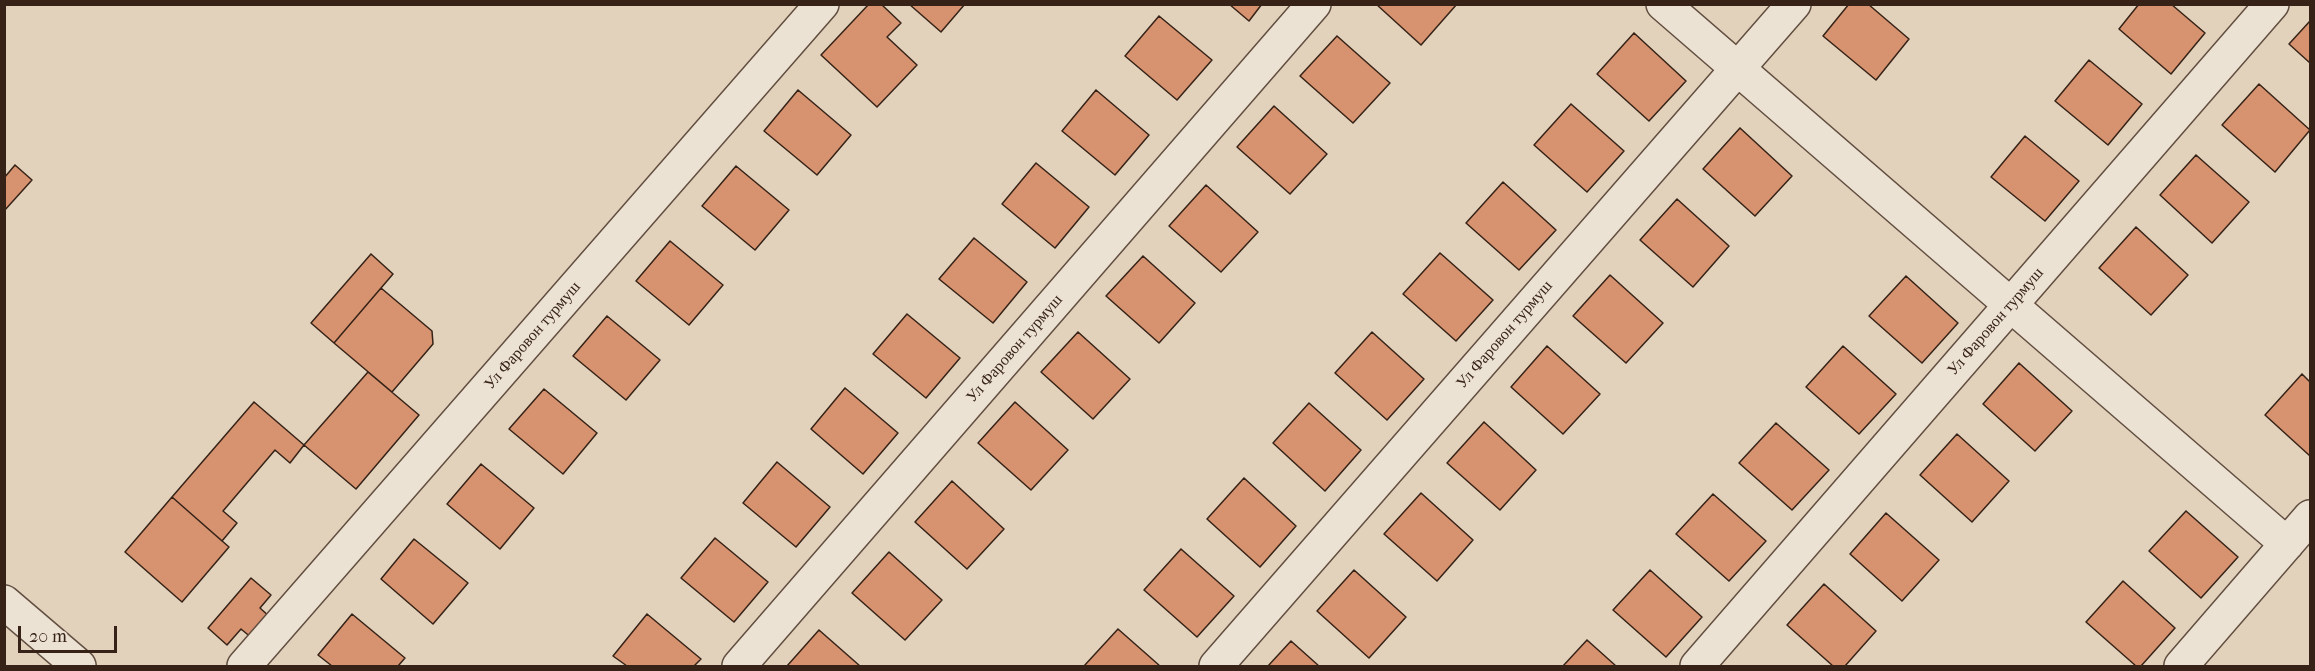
<!DOCTYPE html>
<meta charset="utf-8">
<style>
body{margin:0}
#map{position:relative;width:2315px;height:671px;overflow:hidden;background:#e2d2bb;font-family:"IM FELL French Canon",serif}
canvas{display:block}
.frame{position:absolute;inset:0;border:6px solid #362217;pointer-events:none}
.scale{position:absolute;left:18px;top:626px;width:99px;height:27px;box-sizing:border-box;border:3px solid #362217;border-top:0;padding-left:8px;font-size:18px;line-height:21px;white-space:nowrap;color:#362217;-webkit-text-stroke:4px #ece2d3;paint-order:stroke}
</style>
<div id="map">
<canvas width="2315" height="671"></canvas>
<div class="frame"></div>
<div class="scale">20 m</div>
</div>
<script>
const c = document.querySelector('canvas').getContext('2d');
c.lineJoin = 'round';
function fill(path, color) {
  c.fillStyle = color;
  c.fill(path, 'evenodd');
}
function toPath(rows) {
  const path = new Path2D();
  for (const r of rows) {
    path.moveTo(r[0], r[1]);
    for (let i = 2; i < r.length; i += 2) path.lineTo(r[i], r[i + 1]);
  }
  return path;
}
function trace(path, color, width, dash) {
  c.strokeStyle = color;
  c.lineWidth = width;
  c.lineCap = dash ? 'butt' : 'round';
  c.setLineDash(dash || []);
  c.stroke(path);
}
function drawText(font, color, halo, rows, align = 'center') {
  c.font = font + ' "IM FELL French Canon",serif';
  c.lineWidth = 6;
  c.setLineDash([]);
  c.textBaseline = 'middle';
  c.strokeStyle = halo;
  c.fillStyle = color;
  for (const [text, x, y, turn = 0] of rows) {
    c.save();
    c.translate(x, y);
    c.rotate((+turn || 0) * Math.PI / 180);
    c.textAlign = isNaN(turn) ? turn : align;
    if (halo) c.strokeText(text, 0, 0);
    c.fillText(text, 0, 0);
    c.restore();
  }
}
const building = toPath([
 [869,4,881,4,901,23,887,37,917,65,877,107,821,55,869,4],
 [909,4,965,4,941,32,909,4],
 [1229,4,1262,4,1249,21,1229,4],
 [1376,4,1457,4,1421,45,1376,4],
 [1849,4,1868,4,1909,39,1876,80,1823,36,1849,4],
 [2139,4,2171,4,2205,33,2171,74,2119,29,2139,4],
 [1159,16,1212,60,1177,100,1125,56,1159,16],
 [2310,21,2310,63,2289,44,2310,21],
 [1634,33,1686,81,1649,121,1597,74,1634,33],
 [1337,36,1390,83,1353,123,1300,76,1337,36],
 [2089,60,2142,104,2108,145,2055,101,2089,60],
 [2259,84,2310,130,2275,172,2222,125,2259,84],
 [798,90,851,135,817,175,764,131,798,90],
 [1096,90,1149,135,1115,175,1062,131,1096,90],
 [1571,104,1624,151,1587,192,1534,145,1571,104],
 [1274,106,1327,154,1290,194,1237,147,1274,106],
 [1740,128,1792,176,1755,216,1703,169,1740,128],
 [2025,136,2079,181,2045,221,1991,177,2025,136],
 [2196,155,2249,202,2212,243,2160,195,2196,155],
 [1036,163,1089,207,1055,248,1002,204,1036,163],
 [15,165,32,180,4,211,4,178,15,165],
 [736,166,789,210,755,250,702,206,736,166],
 [1503,182,1556,230,1519,270,1466,223,1503,182],
 [1206,185,1258,232,1221,272,1169,226,1206,185],
 [1677,199,1729,246,1693,287,1640,240,1677,199],
 [2136,227,2188,275,2151,315,2099,268,2136,227],
 [974,238,1027,282,993,323,939,279,974,238],
 [670,241,723,285,689,325,636,281,670,241],
 [1440,253,1493,300,1456,341,1403,294,1440,253],
 [371,254,393,274,334,343,311,323,371,254],
 [1143,256,1195,303,1159,343,1106,296,1143,256],
 [1610,275,1663,323,1626,363,1573,316,1610,275],
 [1906,276,1958,323,1922,363,1869,316,1906,276],
 [381,288,432,331,433,344,392,392,334,343,381,288],
 [907,314,960,358,926,398,873,354,907,314],
 [607,316,660,360,626,400,573,356,607,316],
 [1078,332,1130,379,1093,419,1041,372,1078,332],
 [1372,332,1424,379,1387,420,1335,373,1372,332],
 [1547,346,1600,394,1563,434,1511,387,1547,346],
 [1843,346,1896,394,1859,434,1806,387,1843,346],
 [2019,363,2072,411,2035,451,1983,404,2019,363],
 [368,372,419,415,356,489,304,445,368,372],
 [2302,374,2310,382,2310,456,2265,415,2302,374],
 [845,388,898,433,863,474,811,429,845,388],
 [544,389,597,433,563,474,509,429,544,389],
 [254,402,304,445,290,463,275,450,223,511,237,523,222,541,172,497,254,402],
 [1015,402,1068,450,1031,490,978,443,1015,402],
 [1309,403,1361,450,1325,491,1273,443,1309,403],
 [1484,422,1536,470,1500,510,1447,463,1484,422],
 [1776,423,1829,470,1792,510,1739,463,1776,423],
 [1957,434,2009,481,1972,522,1920,475,1957,434],
 [777,462,830,507,796,547,743,503,777,462],
 [481,464,534,508,500,549,447,504,481,464],
 [1244,478,1296,526,1260,567,1207,519,1244,478],
 [952,481,1004,529,967,569,915,522,952,481],
 [1421,493,1473,540,1437,581,1384,534,1421,493],
 [1713,494,1766,541,1729,581,1676,534,1713,494],
 [172,497,229,547,182,602,125,552,172,497],
 [2186,511,2238,557,2201,598,2149,551,2186,511],
 [1886,513,1939,560,1902,601,1850,554,1886,513],
 [715,538,768,582,734,622,681,578,715,538],
 [414,539,468,583,433,624,381,579,414,539],
 [1181,549,1234,596,1197,637,1144,590,1181,549],
 [889,552,942,600,905,640,852,593,889,552],
 [1354,570,1406,617,1369,658,1317,611,1354,570],
 [1650,570,1702,617,1666,657,1613,610,1650,570],
 [251,578,271,595,260,608,271,618,253,639,241,629,227,645,208,628,251,578],
 [2123,581,2175,628,2141,666,2136,666,2086,622,2123,581],
 [1824,584,1876,631,1845,666,1833,666,1787,625,1824,584],
 [352,614,405,658,398,666,332,666,318,655,352,614],
 [647,614,701,659,694,666,627,666,613,656,647,614],
 [1118,629,1160,666,1084,666,1118,629],
 [819,630,860,666,787,666,819,630],
 [1587,640,1616,666,1563,666,1587,640],
 [1291,641,1319,666,1268,666,1291,641]
]);
fill(building, '#d7936f');
trace(building, '#362217', 1.5);
const street = toPath([
 [1663,4,2287,544],
 [4,602,79,666],
 [244,666,822,4],
 [739,666,1314,4],
 [1216,666,1794,4],
 [1697,666,2272,4],
 [2181,666,2310,517]
]);
trace(street, '#614e40', 36);
trace(street, '#ece2d3', 33);
drawText('16px', '#362217', '#ece2d3', [
 ["Ул Фаровон турмуш",1996,322,-49],
 ["Ул Фаровон турмуш",1505,335,-49],
 ["Ул Фаровон турмуш",533,336,-49],
 ["Ул Фаровон турмуш",1015,349,-49]
]);
</script>
